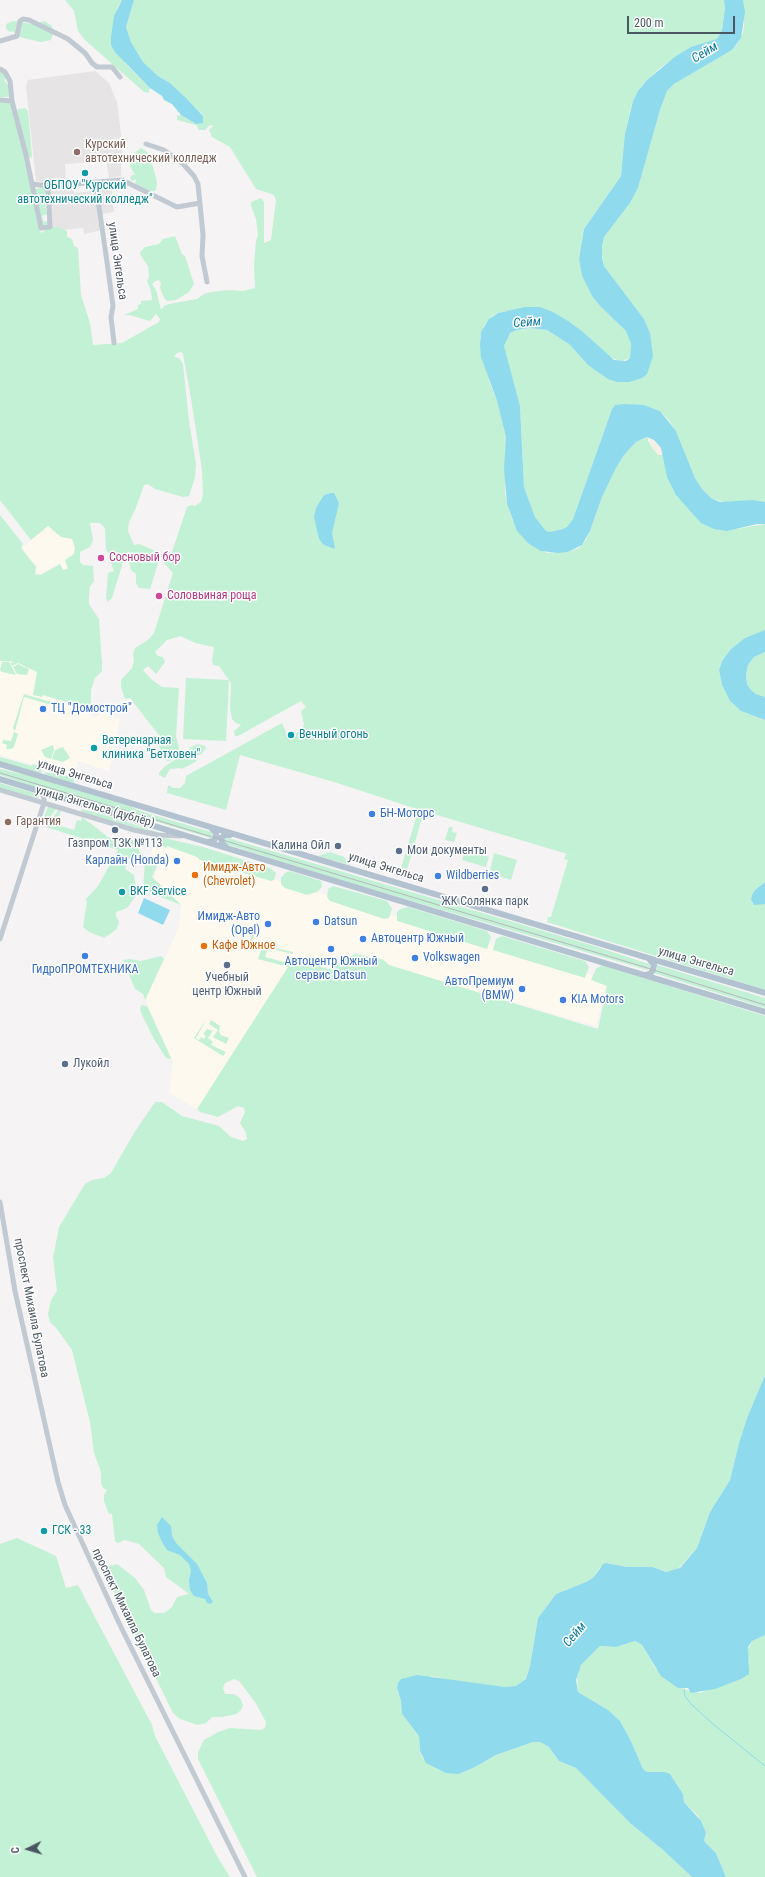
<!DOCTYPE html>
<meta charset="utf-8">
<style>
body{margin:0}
#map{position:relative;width:765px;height:1877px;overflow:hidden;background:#f5f3f3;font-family:"Roboto Condensed",sans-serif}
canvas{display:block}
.north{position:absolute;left:8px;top:1829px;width:40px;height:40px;-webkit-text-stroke:3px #fff;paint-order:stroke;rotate:265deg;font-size:11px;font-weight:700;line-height:16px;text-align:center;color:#4a5661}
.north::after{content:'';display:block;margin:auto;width:14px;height:18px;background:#4a5661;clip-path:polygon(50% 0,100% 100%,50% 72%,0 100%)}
.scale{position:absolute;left:627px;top:16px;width:108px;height:18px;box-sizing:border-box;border:2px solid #4a5661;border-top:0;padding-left:5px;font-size:12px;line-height:14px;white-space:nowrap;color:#4a5661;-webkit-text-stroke:3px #fff;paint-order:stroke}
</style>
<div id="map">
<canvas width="765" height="1877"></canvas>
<div class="north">С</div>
<div class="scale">200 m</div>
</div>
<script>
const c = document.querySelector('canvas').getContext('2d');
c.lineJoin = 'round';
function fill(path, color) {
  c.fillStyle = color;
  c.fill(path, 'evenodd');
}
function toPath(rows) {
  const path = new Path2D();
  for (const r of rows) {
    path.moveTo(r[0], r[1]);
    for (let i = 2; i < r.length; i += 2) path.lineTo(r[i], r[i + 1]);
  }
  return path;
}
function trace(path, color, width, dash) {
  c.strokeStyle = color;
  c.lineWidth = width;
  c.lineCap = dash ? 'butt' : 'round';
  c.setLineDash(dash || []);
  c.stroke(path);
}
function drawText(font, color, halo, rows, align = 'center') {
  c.font = font + ' "Roboto Condensed",sans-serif';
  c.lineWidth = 3;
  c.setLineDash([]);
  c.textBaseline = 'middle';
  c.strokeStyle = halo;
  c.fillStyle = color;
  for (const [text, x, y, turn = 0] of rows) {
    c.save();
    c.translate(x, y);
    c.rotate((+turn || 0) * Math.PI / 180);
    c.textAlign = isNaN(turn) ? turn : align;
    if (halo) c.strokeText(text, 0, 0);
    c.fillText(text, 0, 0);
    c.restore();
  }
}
fill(toPath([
 [48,526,72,538,75,554,69,568,64,571,60,563,40,574,35,573,37,567,22,548],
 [0,652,47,676,44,696,86,710,95,718,104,710,120,719,109,771,78,761,74,777,0,755],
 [154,843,607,980,596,1026,350,957,335,970,306,963,215,1082,197,1109,169,1093,173,1061,147,1004,147,997,179,927,181,904,153,877,162,864,151,853]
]), '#fdf9ef');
fill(toPath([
 [95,71,109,83,117,102,122,142,121,176,109,178,106,161,65,164,66,182,75,193,112,189,114,212,100,214,102,230,84,234,83,228,51,231,47,184,36,181,26,86,28,80]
]), '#e6e4e5');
fill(toPath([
 [65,0,122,0,117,8,125,63,150,88,149,93,144,92,85,40,78,31,74,11],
 [134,0,724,0,725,8,722,30,717,39,683,52,660,68,642,85,633,101,627,124,621,176,584,229,579,259,582,276,592,296,601,307,626,331,631,344,630,358,621,361,609,357,582,331,553,312,505,311,498,313,492,316,484,326,480,338,489,381,497,401,506,437,505,493,507,504,513,521,529,544,547,553,568,552,579,548,586,540,590,531,602,497,616,468,624,455,636,442,648,437,648,441,658,455,664,455,667,477,737,529,765,524,765,630,741,642,731,649,722,661,719,670,722,685,730,701,741,711,765,720,765,882,755,890,751,900,753,904,765,904,765,990,547,922,548,917,551,917,568,860,564,859,566,854,574,856,417,809,334,782,240,755,226,810,167,793,168,785,173,788,180,788,185,783,186,776,282,723,288,737,297,733,302,730,304,724,301,711,306,707,301,701,238,736,235,736,234,731,241,725,236,723,232,719,230,709,231,683,219,666,213,665,212,661,214,647,195,643,181,636,167,640,155,652,158,656,163,657,165,662,156,674,148,666,143,670,151,679,162,687,179,688,176,736,180,752,176,758,169,761,165,760,159,746,161,738,130,698,125,699,121,687,121,680,132,668,134,661,133,654,135,648,148,640,154,633,173,573,162,561,161,554,172,552,187,507,191,505,195,506,201,502,203,494,202,470,192,405,183,354,181,352,177,353,174,357,179,358,183,364,189,421,196,464,195,478,189,496,183,497,155,489,148,484,144,485,135,510,129,522,128,531,134,545,139,544,158,552,160,557,150,589,139,588,136,583,136,574,131,570,129,561,126,560,123,562,112,598,108,602,106,598,108,573,114,571,106,549,105,528,100,523,90,523,93,540,90,547,80,552,80,562,83,565,93,566,94,582,90,586,89,597,89,604,99,619,102,664,102,671,95,678,91,690,91,705,88,711,84,712,77,705,43,695,42,697,33,695,37,672,18,663,12,666,10,663,16,662,0,661,0,515,23,544,21,548,36,567,35,574,41,575,60,564,63,570,68,569,65,560,74,554,75,547,72,539,61,537,48,526,31,540,0,500,0,101,11,103,25,154,40,231,42,233,47,228,59,227,67,231,67,237,72,239,74,246,78,248,81,295,90,323,93,345,122,343,159,322,160,319,156,314,150,321,129,315,124,315,138,309,138,305,141,304,141,301,152,300,151,291,147,281,149,277,148,266,141,256,140,252,145,247,159,244,163,239,175,236,182,254,185,256,194,284,189,292,176,300,167,301,164,298,160,288,161,283,159,280,155,281,152,284,156,290,161,310,164,306,169,304,197,299,204,294,211,292,229,290,243,291,255,288,254,264,256,241,258,235,256,219,251,206,251,202,261,198,264,202,264,243,271,240,276,200,274,195,256,189,230,147,212,137,209,130,213,126,210,125,205,130,199,130,196,125,177,120,177,116,181,115,196,124,203,115,170,83,158,76,143,62,131,42,126,27],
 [743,0,765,0,765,502,753,500,726,503,711,498,702,489,695,478,676,431,667,418,660,411,644,405,618,405,612,409,573,519,567,528,563,529,550,532,546,531,535,517,524,487,520,406,505,354,504,346,507,338,510,333,517,330,529,328,547,330,569,344,588,365,617,382,650,333,644,319,604,266,601,251,604,237,630,203,638,188,660,110,667,91,674,84,732,50,738,43,743,33,744,25],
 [13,21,33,24,44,21,51,25,54,31,51,40,40,42,20,37,12,31,10,32,6,29,6,24],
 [0,70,7,78,4,80,10,88,9,97,0,97],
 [25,108,28,111,32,156,31,158,28,157,17,113,18,109],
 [141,148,147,152,154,170,157,183,156,190,152,192,135,185,136,179,132,181,130,178,132,175,135,175,130,166,133,154],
 [42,188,46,189,46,196,44,198,47,214,42,216,44,222,48,221,48,225,43,226,34,189],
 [765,652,765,697,756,694,751,690,747,684,746,675,748,665,754,657],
 [2,662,9,662,16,675,2,672,0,670],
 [18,664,29,669,27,675,17,674,13,667],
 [186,678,229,680,226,741,183,739],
 [24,694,55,703,55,706,24,697,15,731,13,728],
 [14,732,18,734,14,747,11,749,6,749,7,745,2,743,3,740,11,741],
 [198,744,205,746,206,749,200,755,193,755,189,748],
 [53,745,54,750,51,759,45,757,41,750],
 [63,747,70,758,63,762,52,759,55,750],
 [182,750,187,750,197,761,182,769,180,768,170,769,165,778,159,775,159,773,164,767,179,757],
 [0,757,32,766,33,764,41,767,42,772,39,773,0,762],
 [0,769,31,776,128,805,140,811,211,832,213,836,210,838,138,816,102,807,29,785,0,775],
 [46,772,75,778,73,784,45,774],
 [0,783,37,794,39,797,37,799,0,789],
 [48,807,57,808,43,826,40,826],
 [59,809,61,810,58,822,61,823,61,826,74,830,77,820,81,821,82,817,108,837,118,840,129,839,135,841,139,851,147,859,154,861,157,866,152,877,181,905,143,890,145,861,133,857,128,859,125,869,134,875,136,889,135,897,127,908,116,912,116,916,119,922,117,929,104,938,89,932,83,927,87,901,85,900,98,886,118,850,46,827],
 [82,809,108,816,161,833,154,833,81,812],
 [418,811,427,813,426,819,422,818,406,873,409,875,408,879,404,878,406,874,400,872],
 [449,827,453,827,452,832,457,833,454,842,445,840],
 [156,836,203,847,270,868,276,873,274,880,271,881,200,860,197,857,167,846,166,848,155,843],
 [228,838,591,945,649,964,651,968,647,970,340,880,226,844,224,842,224,839],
 [465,850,489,857,486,867,462,860],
 [330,852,344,857,350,865,318,856],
 [494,853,517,860,511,880,489,873,486,876,488,871,490,871],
 [290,871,321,881,322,887,317,892,307,895,285,888,281,884,281,878,285,873],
 [333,886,387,901,392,909,389,918,384,919,330,901,327,897,328,889],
 [408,907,487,931,491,937,487,949,397,921,397,912,401,909],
 [255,930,252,943,293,952,293,954,268,948,265,957,291,964,305,962,328,969,334,968,345,959,355,954,382,959,389,965,598,1029,607,986,591,980,596,969,602,965,765,1016,765,1375,747,1418,739,1443,730,1480,710,1512,697,1548,677,1570,666,1572,653,1567,627,1567,606,1563,600,1567,594,1577,586,1582,556,1594,538,1618,530,1666,526,1679,516,1686,510,1688,448,1680,432,1676,397,1690,401,1701,402,1714,419,1736,420,1751,423,1759,459,1774,475,1767,496,1755,533,1742,540,1742,549,1747,559,1761,576,1768,630,1823,663,1850,692,1877,257,1877,198,1759,198,1753,204,1740,218,1732,230,1728,261,1730,265,1728,266,1722,255,1702,239,1681,234,1679,225,1683,223,1688,225,1694,234,1694,240,1698,243,1705,241,1710,236,1714,222,1717,212,1717,206,1723,198,1725,180,1719,173,1713,102,1568,117,1564,135,1578,144,1590,151,1610,155,1613,164,1613,172,1607,177,1597,189,1594,166,1577,164,1568,139,1544,125,1540,118,1543,115,1541,112,1514,109,1514,104,1501,104,1495,107,1490,103,1488,101,1483,101,1472,94,1453,90,1422,72,1350,57,1329,50,1322,48,1314,51,1300,57,1291,53,1258,59,1227,85,1184,92,1180,104,1178,111,1173,134,1133,155,1102,162,1102,182,1116,219,1126,231,1137,243,1141,247,1139,246,1133,240,1123,245,1112,244,1108,238,1106,218,1117,200,1112,197,1109,288,967,258,959,261,950,250,945,252,932],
 [502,936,585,961,589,967,585,978,493,950,496,939],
 [161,956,164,959,145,1000,143,994,135,989,123,960,130,959,141,961],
 [657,965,765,998,765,1008,654,973,657,969],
 [142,1005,147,1006,171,1058,170,1059,166,1058,154,1039,141,1013,140,1008],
 [207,1018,196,1038,199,1040,201,1037,204,1039,206,1036,203,1034,207,1029,213,1031,208,1038,213,1042,211,1045,226,1052,223,1056,194,1038],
 [211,1020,220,1026,219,1032,221,1035,229,1038,226,1044,213,1037,218,1030,209,1024],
 [17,1538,56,1556,66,1588,78,1585,152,1725,155,1736,217,1856,230,1877,0,1877,0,1544],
 [765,1635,765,1877,726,1877,716,1853,704,1841,706,1834,698,1816,684,1802,683,1794,670,1774,647,1772,643,1769,630,1739,620,1721,608,1710,578,1692,577,1675,581,1665,600,1646,616,1647,635,1641,642,1645,656,1669,684,1689,700,1693,729,1682,749,1664,747,1651,752,1641]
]), '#c3f1d5');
fill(toPath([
 [648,437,659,444,664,455,658,455,652,448]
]), '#f5f0e5');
fill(toPath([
 [122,0,134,0,126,27,131,42,143,62,158,76,170,83,187,99,203,116,203,123,196,124,181,115,172,104,164,100,162,96,150,88,115,52,111,45,111,37,114,16],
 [724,0,743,0,745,12,741,38,732,50,674,84,667,91,660,110,638,188,630,203,604,237,602,246,602,258,604,266,644,319,650,333,653,356,647,374,642,378,629,382,617,382,608,379,588,365,569,344,547,330,529,328,517,330,510,333,504,346,520,406,524,487,535,517,546,531,550,532,563,529,567,527,573,519,612,409,615,405,624,404,644,405,660,411,676,431,695,478,702,489,711,498,720,502,753,500,765,502,765,524,757,524,727,531,714,529,701,523,676,495,667,477,661,448,654,440,647,437,636,442,624,455,616,468,602,497,590,531,582,545,568,552,558,553,541,551,529,544,517,531,507,504,504,469,506,437,497,401,481,357,480,346,481,332,489,319,498,313,525,307,540,307,553,312,568,321,582,331,614,360,626,361,630,358,631,344,626,331,601,307,592,296,582,276,579,259,584,229,621,176,625,134,633,101,638,91,647,80,676,56,691,47,717,39,722,30,725,8],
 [331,493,334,493,339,503,332,533,335,549,324,545,319,539,314,517,316,508,324,495],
 [765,630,765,652,754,657,748,665,746,675,747,684,751,690,756,694,765,697,765,720,741,711,730,701,722,685,719,670,722,661,731,649,745,638],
 [765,882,765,904,754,905,751,900,752,895,755,890],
 [144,898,170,910,163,925,138,913],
 [765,1375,765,1635,752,1641,748,1647,749,1674,741,1679,715,1689,691,1693,688,1688,678,1688,661,1676,642,1645,635,1641,616,1647,600,1646,581,1665,576,1680,578,1692,608,1710,620,1721,630,1739,643,1769,647,1772,665,1772,670,1774,683,1794,684,1802,701,1821,706,1833,704,1841,716,1853,726,1877,692,1877,663,1850,630,1823,576,1768,559,1761,549,1747,540,1742,533,1742,496,1755,475,1767,459,1774,446,1773,426,1763,420,1751,419,1736,402,1714,401,1701,397,1688,398,1683,401,1679,417,1675,505,1687,516,1686,526,1679,530,1666,538,1618,556,1594,586,1582,594,1577,603,1564,606,1563,627,1567,653,1567,666,1572,680,1568,697,1548,710,1512,730,1480,739,1443,747,1418],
 [162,1517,171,1526,172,1536,176,1543,197,1564,207,1583,208,1594,213,1602,210,1604,207,1603,205,1599,194,1596,190,1590,189,1580,191,1571,189,1564,180,1555,167,1550,162,1542,158,1533,157,1525]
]), '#90daee');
trace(toPath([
 [684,1689,685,1696,691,1704,713,1724,765,1766]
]), '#90daee', 1);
trace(toPath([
 [0,41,17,36,20,21,23,19,29,20,68,39,85,53,92,63,97,67,112,67,120,77],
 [0,69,5,72,10,81,12,101,26,155,41,228,50,227,48,186,32,184],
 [0,100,12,101],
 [146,144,164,150,183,164,194,176,198,184,203,235,202,256,207,282],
 [92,183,97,193,107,262,113,306,111,317,114,343],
 [48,186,122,180,177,207,200,203],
 [0,790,134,830,158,835,181,836],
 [0,939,44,803,44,797,40,791],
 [0,1202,15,1291,58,1482,65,1505,119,1623,245,1877]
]), '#c1cad2', 5);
trace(toPath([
 [0,764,765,993],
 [0,779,765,1012],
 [207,842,213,841,216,838,216,833,212,829],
 [227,848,222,843,221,838,225,835,230,835],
 [645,975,650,974,653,970,654,965,650,960]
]), '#b3c2d1', 6);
trace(toPath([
 [0,773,641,966,765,1005]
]), '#b5b8bd', 1);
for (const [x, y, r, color] of [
 [77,152,4,"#8d6e63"],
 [85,173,4,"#0f9aa8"],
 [101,558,4,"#d1479c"],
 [159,596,4,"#d1479c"],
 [43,709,4,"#3f7fe0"],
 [291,735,4,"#0f9aa8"],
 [94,748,4,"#0f9aa8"],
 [372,814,4,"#3f7fe0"],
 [8,822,4,"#8d6e63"],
 [115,830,4,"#5c6f8a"],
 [338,846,4,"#5c6f8a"],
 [399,851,4,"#5c6f8a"],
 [177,861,4,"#3f7fe0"],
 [195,875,4,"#e8710a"],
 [438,876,4,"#3f7fe0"],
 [485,889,4,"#5c6f8a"],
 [122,892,4,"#0f9aa8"],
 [316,922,4,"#3f7fe0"],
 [268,924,4,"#3f7fe0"],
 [363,939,4,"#3f7fe0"],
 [204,946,4,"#e8710a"],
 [331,949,4,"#3f7fe0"],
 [85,956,4,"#3f7fe0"],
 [415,958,4,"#3f7fe0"],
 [227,965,4,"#5c6f8a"],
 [522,989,4,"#3f7fe0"],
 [563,1000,4,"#3f7fe0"],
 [65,1064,4,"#5c6f8a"],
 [44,1531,4,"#0f9aa8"]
]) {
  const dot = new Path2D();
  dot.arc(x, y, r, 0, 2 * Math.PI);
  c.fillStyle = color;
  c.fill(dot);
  trace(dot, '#fff', 1.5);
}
drawText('12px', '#785e54', '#fff', [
 ["Курский",85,145],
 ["автотехнический колледж",85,159],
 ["Гарантия",16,822]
], 'left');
drawText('12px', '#0d838f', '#fff', [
 ["ОБПОУ \"Курский",85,186,"center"],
 ["автотехнический колледж\"",85,200,"center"],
 ["Вечный огонь",299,735],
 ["Ветеренарная",102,741],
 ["клиника \"Бетховен\"",102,755],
 ["BKF Service",130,892],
 ["ГСК - 33",52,1531]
], 'left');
drawText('12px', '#4a5661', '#fff', [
 ["улица Энгельса",117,261,82],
 ["улица Энгельса",75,775,17],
 ["улица Энгельса (дублёр)",95,807,16],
 ["улица Энгельса",386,868,17],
 ["улица Энгельса",696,962,16],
 ["проспект Михаила Булатова",31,1308,79],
 ["проспект Михаила Булатова",126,1613,64]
]);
drawText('12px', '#b23c85', '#fff', [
 ["Сосновый бор",109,558],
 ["Соловьиная роща",167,596]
], 'left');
drawText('12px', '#366cbe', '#fff', [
 ["ТЦ \"Домострой\"",51,709],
 ["БН-Моторс",380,814],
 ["Карлайн (Honda)",169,861,"right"],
 ["Wildberries",446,876],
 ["Имидж-Авто",260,917,"right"],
 ["(Opel)",260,931,"right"],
 ["Datsun",324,922],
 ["Автоцентр Южный",371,939],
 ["Volkswagen",423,958],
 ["Автоцентр Южный",331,962,"center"],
 ["сервис Datsun",331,976,"center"],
 ["ГидроПРОМТЕХНИКА",85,970,"center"],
 ["АвтоПремиум",514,982,"right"],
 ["(BMW)",514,996,"right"],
 ["KIA Motors",571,1000]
], 'left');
drawText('12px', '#4e5e75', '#fff', [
 ["Газпром ТЗК №113",115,844],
 ["Калина Ойл",330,846,"right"],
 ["Мои документы",407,851,"left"],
 ["ЖК Солянка парк",485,902],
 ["Учебный",227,978],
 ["центр Южный",227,992],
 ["Лукойл",73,1064,"left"]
]);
drawText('12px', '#c56008', '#fff', [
 ["Имидж-Авто",203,868],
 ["(Chevrolet)",203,882],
 ["Кафе Южное",212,946]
], 'left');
drawText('italic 13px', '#0c7c9b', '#fff', [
 ["Сейм",705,53,-31],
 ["Сейм",527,323,-4],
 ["Сейм",575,1635,-49]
]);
</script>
